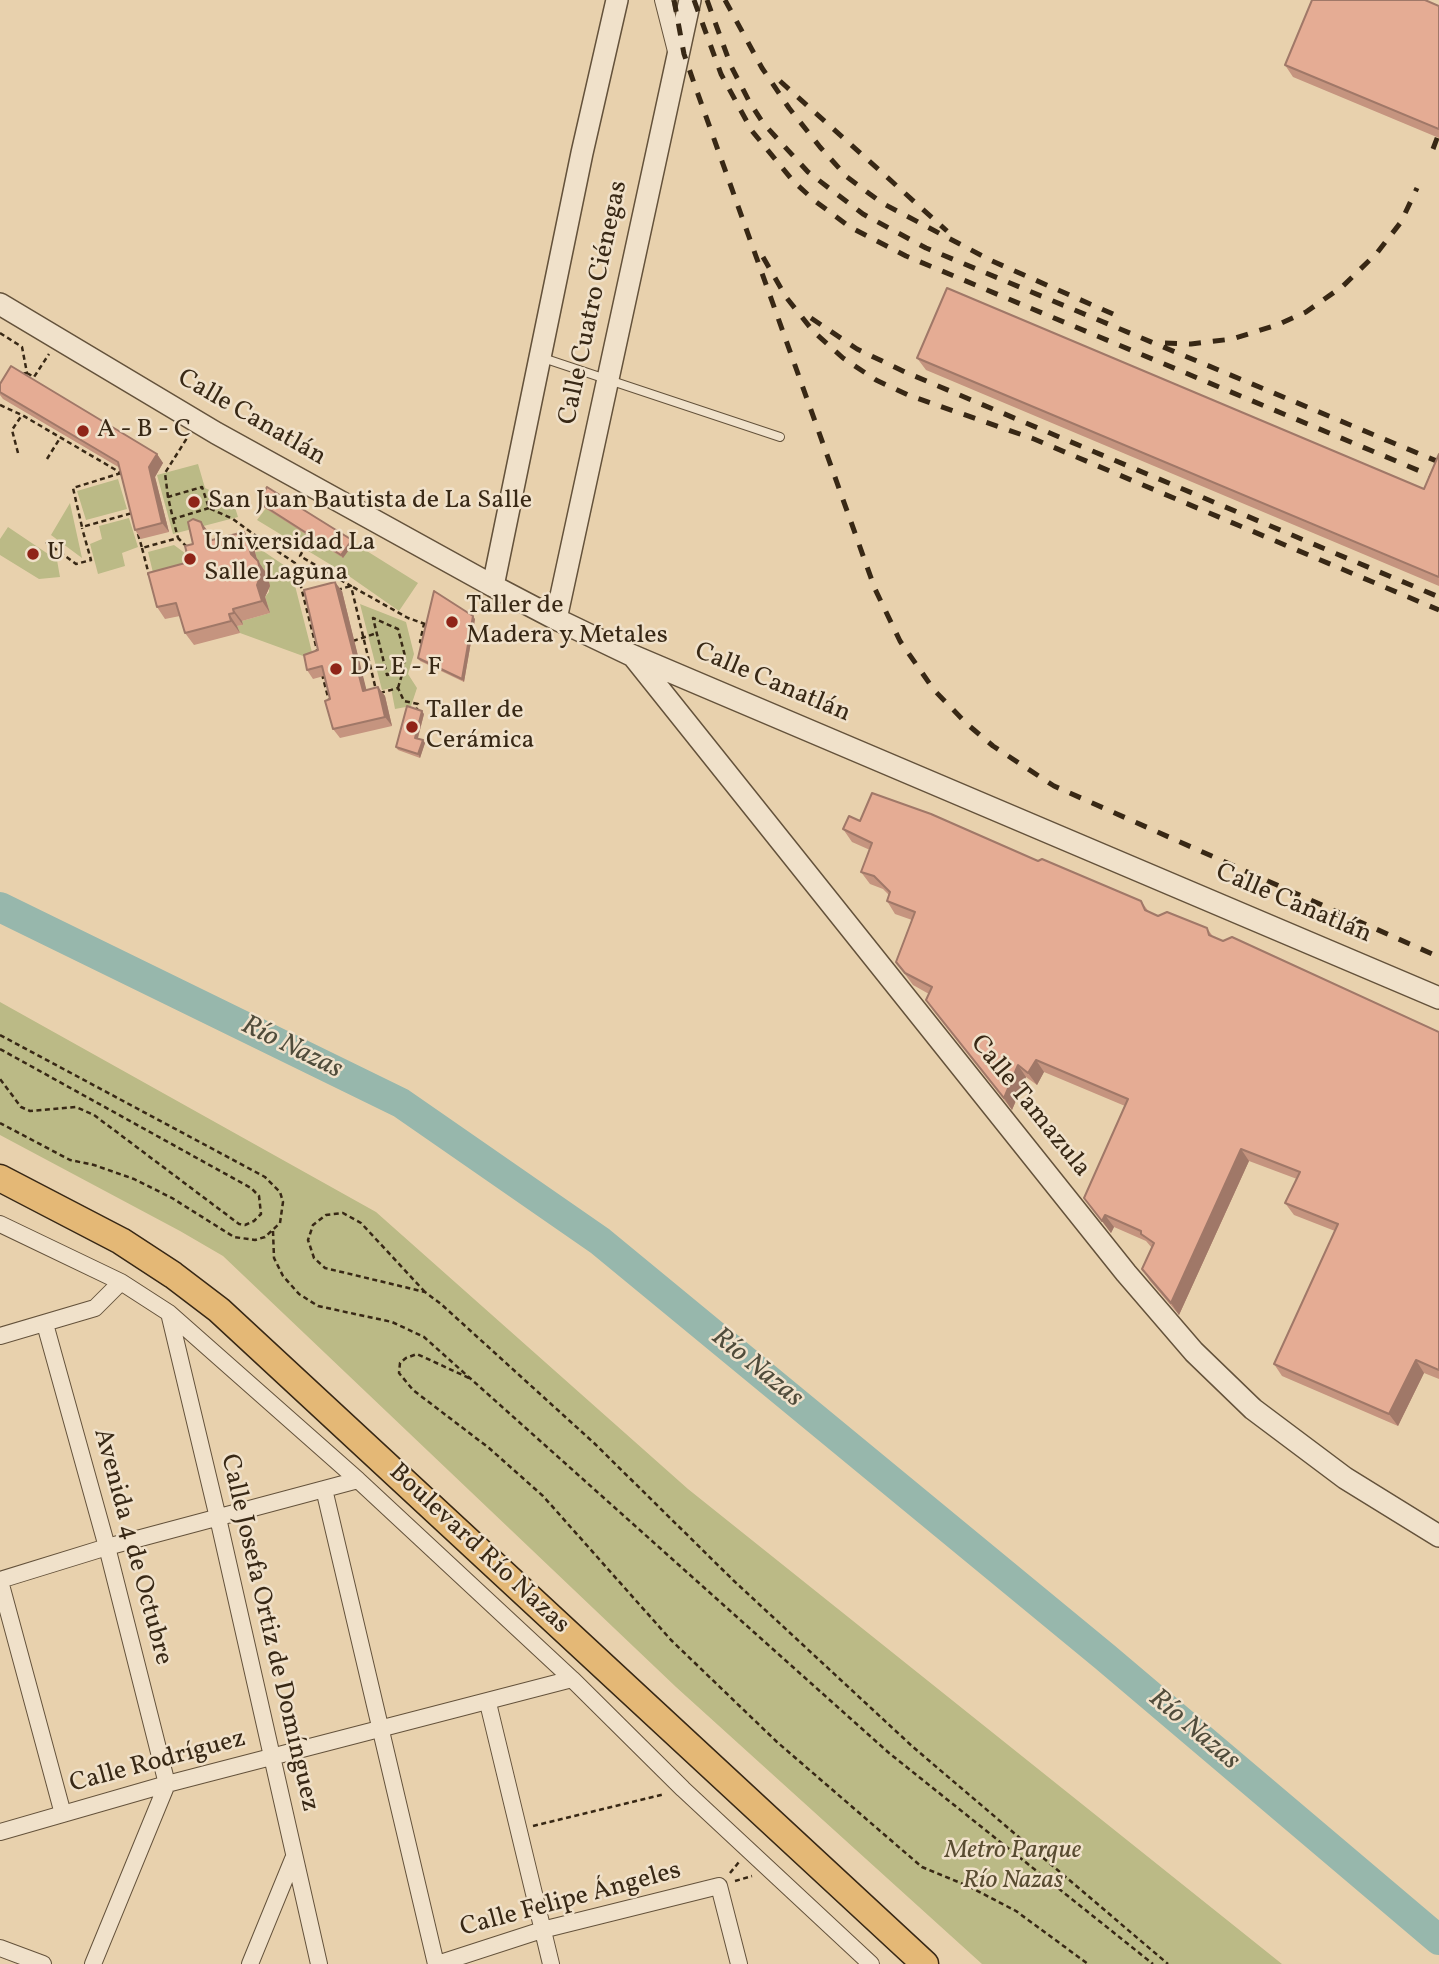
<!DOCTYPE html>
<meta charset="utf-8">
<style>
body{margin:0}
canvas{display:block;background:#e8d1ad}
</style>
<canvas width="1439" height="1964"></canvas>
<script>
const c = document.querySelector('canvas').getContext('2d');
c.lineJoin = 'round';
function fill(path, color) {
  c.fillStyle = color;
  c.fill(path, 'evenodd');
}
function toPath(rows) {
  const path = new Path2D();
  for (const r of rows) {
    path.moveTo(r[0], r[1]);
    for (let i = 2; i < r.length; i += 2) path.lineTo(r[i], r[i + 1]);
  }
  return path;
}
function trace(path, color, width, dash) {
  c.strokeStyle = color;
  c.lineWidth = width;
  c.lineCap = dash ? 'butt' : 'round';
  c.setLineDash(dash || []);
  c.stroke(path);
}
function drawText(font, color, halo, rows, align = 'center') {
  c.font = font + ' Vollkorn,serif';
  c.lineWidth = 5;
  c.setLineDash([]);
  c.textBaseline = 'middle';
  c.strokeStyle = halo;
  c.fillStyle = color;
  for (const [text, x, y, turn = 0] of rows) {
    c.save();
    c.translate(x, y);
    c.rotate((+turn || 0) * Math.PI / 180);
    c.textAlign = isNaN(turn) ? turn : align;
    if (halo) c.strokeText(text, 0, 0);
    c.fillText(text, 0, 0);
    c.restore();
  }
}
fill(toPath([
 [198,464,205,488,233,501,238,517,173,534,157,475],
 [118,479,127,509,86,520,77,491],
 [70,503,82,558,51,535],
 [266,508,343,557,354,543,418,583,399,611,346,574,257,520],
 [129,518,138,547,122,553,125,566,98,574,90,544,102,539,99,526],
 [8,527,57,560,60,577,39,579,0,555,0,539],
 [174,545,193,559,198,574,156,585,148,552],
 [263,551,291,570,314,660,240,633,237,626,243,625,242,621,270,613,265,597,269,592,269,580,263,568,259,566,255,552],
 [360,604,406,622,414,654,408,674,417,688,411,706,395,709,391,688,382,690],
 [0,1002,376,1212,688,1489,1282,1964,982,1964,676,1687,223,1256,180,1231,0,1135]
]), '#bbba86');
trace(toPath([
 [0,907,401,1103,600,1241,1105,1657,1439,1940]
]), '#97b7ac', 30);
const service = toPath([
 [543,358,780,437]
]);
const minor = toPath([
 [663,0,677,55],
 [0,1224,121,1282,169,1313,358,1480,572,1679,683,1789,871,1964],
 [169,1313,218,1518,319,1964],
 [45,1324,107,1547,167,1784,93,1964],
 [0,1336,95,1308,121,1282],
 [324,1489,436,1964],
 [0,1580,107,1547,358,1480],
 [0,1581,63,1814],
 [488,1703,551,1964],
 [0,1832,167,1784,572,1679],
 [0,1948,43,1964],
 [250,1964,293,1859],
 [437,1964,542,1930,719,1886,739,1964]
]);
const tertiary = toPath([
 [0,304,216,433,493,586,556,619,631,655,1439,998],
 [493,586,582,153,617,0],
 [556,619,690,0],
 [633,656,1126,1273,1194,1352,1253,1409,1345,1478,1439,1536]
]);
const primary = toPath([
 [0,1178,121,1241,173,1275,219,1310,925,1964]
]);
trace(service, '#64523b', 10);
trace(minor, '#64523b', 18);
trace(tertiary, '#64523b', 24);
trace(primary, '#382815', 29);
trace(toPath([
 [0,333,22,347,27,373,21,374],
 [27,373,34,377,49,354],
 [0,405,22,415,121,473,122,478],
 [18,453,12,430,22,415],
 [47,459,60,438],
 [121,473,73,488,82,527,132,513],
 [168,497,165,473,187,438],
 [209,508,173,519,168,497,202,487,209,508,233,519,267,544],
 [173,519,178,538],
 [138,534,142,548,178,538,187,547],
 [310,537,300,556,351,586,376,690],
 [246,539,256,536],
 [46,542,76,564,91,560,82,528],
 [142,548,149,575],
 [254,549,268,545,295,563,318,654],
 [337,590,351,586,408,618,428,625],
 [353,641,377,633],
 [422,643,420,642,424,624],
 [322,674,329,701],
 [398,688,403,671,405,656,398,629,373,618,387,675,403,671],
 [380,693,398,688,404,701,418,704,416,712],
 [0,1035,265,1177,280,1192,283,1202,280,1223,265,1237,255,1240,234,1237,172,1198,134,1179,94,1165,70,1160,0,1123],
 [0,1049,251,1188,259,1196,261,1214,254,1221,245,1225,239,1224,94,1115,76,1107,30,1111,21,1107,0,1079],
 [273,1231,274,1258,283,1276,299,1294,318,1306,392,1322,424,1337,889,1753,1153,1964],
 [425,1292,361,1223,343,1213,326,1215,313,1225,308,1240,314,1258,325,1268,425,1292,441,1304,594,1443,733,1580,913,1747,1168,1964],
 [469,1378,417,1354,406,1358,400,1363,399,1373,413,1390,489,1448,543,1496,671,1640,777,1742,901,1849,922,1867,968,1886,1016,1911,1088,1964],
 [533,1826,665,1794],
 [730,1873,739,1862],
 [735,1881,752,1876]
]), '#382815', 2.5, [5, 3.5]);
trace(service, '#f0e1ca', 8);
trace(minor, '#f0e1ca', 16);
trace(tertiary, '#f0e1ca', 21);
trace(primary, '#e4b876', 26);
trace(toPath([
 [674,0,684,54,694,83,875,589,900,641,934,690,967,724,993,746,1054,786,1439,957],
 [694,0,721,74,752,131,794,182,815,201,850,227,906,256,1439,479],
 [707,0,731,66,749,101,763,123,808,172,863,214,926,248,1439,462],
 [725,0,762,68,789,108,820,147,847,177,882,203,992,261,1122,318],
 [780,81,947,231],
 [1433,149,1439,133],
 [763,257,786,297,813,331,843,358,876,380,908,395,1034,439,1439,610],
 [811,318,857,349,905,372,1439,597],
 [1165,343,1191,344,1232,339,1277,325,1306,312,1343,286,1377,253,1401,222,1417,188]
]), '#382815', 5, [12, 12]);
fill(toPath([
 [1439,6,1439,138,1293,77,1285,65],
 [917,358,1424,489,1439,454,1439,586,926,370],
 [0,384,157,454,163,463,155,477,169,532,141,539,135,530,120,468,3,399,0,395],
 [258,502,352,540,354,543,343,558,260,505],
 [210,534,212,540,253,545,257,561,267,574,270,586,265,597,270,613,242,621,243,625,237,626,240,633,194,645,185,633,180,616,165,619,157,607,189,562,193,544],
 [342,591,366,690,378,687,385,696,392,726,340,738,333,729,330,699,324,676,313,679,307,670,318,650],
 [475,619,464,682,420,661,418,658],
 [424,714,418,738,423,740,425,743,420,758,398,750,396,747],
 [860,821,1038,861,1141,901,1149,912,1158,916,1207,928,1214,938,1439,1032,1439,1379,1424,1373,1398,1426,1282,1376,1274,1364,1335,1231,1294,1215,1285,1203,1297,1179,1249,1161,1179,1315,1150,1281,1142,1269,1152,1248,1146,1241,1114,1227,1111,1233,1084,1198,1125,1106,1044,1072,1037,1085,1026,1077,1012,1110,935,1013,926,1000,929,994,913,985,896,962,912,920,895,914,887,901,889,895,883,889,870,884,861,872,870,850,852,842,843,829]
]), '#c5947f');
fill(toPath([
 [157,454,163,463,155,477,169,532,162,523,149,467],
 [201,522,210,534,216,553,208,541],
 [244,532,253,545,259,566,251,554],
 [352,540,354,543,343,558,341,555],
 [258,561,267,574,270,586,265,597,270,613,262,601,257,585],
 [335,582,342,591,369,700,363,691],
 [233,609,242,621,243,625,234,613],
 [229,614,237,626,240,633,231,621],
 [473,616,475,619,464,682,462,679],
 [378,687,385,696,392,726,385,717],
 [422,711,424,714,417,741,415,738],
 [423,740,425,743,420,758,418,754],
 [1036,1060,1044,1072,1037,1085,1028,1073],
 [1018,1065,1026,1077,1012,1110,1004,1098],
 [1241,1149,1249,1161,1179,1315,1171,1303],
 [1105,1215,1114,1227,1111,1233,1102,1221],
 [1416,1360,1424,1373,1398,1426,1389,1414]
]), '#a07868');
const building = toPath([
 [1312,0,1425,0,1439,6,1439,129,1285,65,1312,0],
 [947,288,1424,489,1439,454,1439,577,917,358,947,288],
 [11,366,157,454,149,467,162,523,135,530,118,462,0,392,0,384,11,366],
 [267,487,352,540,341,555,258,502,267,487],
 [193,519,201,522,208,541,244,532,251,554,258,561,261,574,257,585,262,601,233,609,234,613,229,614,231,621,185,633,176,603,157,607,148,573,189,562,185,546,193,544,188,522,193,519],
 [335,582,363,691,378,687,385,717,333,729,325,701,330,699,322,666,307,670,304,655,318,650,304,590,335,582],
 [434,591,473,616,462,679,418,658,434,591],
 [407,706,422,711,415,738,423,740,418,754,396,747,407,706],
 [872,793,931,814,1038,861,1042,859,1141,901,1145,910,1158,916,1167,912,1207,928,1209,935,1223,941,1232,937,1439,1032,1439,1370,1416,1360,1389,1414,1274,1364,1338,1224,1285,1203,1300,1172,1241,1149,1171,1303,1142,1269,1154,1243,1141,1234,1141,1231,1105,1215,1102,1221,1084,1198,1128,1099,1036,1060,1028,1073,1018,1065,1004,1098,926,1000,932,987,905,973,896,962,915,912,887,901,890,892,874,876,861,872,872,843,843,829,849,816,860,821,872,793]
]);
fill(building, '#e5ac94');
trace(building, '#a07868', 2);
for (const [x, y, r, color] of [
 [83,431,7,"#8f2418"],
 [194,502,7,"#8f2418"],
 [33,554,7,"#8f2418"],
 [190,559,7,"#8f2418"],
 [452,622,7,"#8f2418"],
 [336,669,7,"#8f2418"],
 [412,727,7,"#8f2418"]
]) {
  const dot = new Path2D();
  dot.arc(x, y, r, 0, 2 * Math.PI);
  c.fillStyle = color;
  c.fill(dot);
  trace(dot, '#f0e1ca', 2.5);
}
drawText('26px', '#382815', '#f0e1ca', [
 ["Calle Cuatro Ciénegas",595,303,-78],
 ["Calle Canatlán",251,419,30],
 ["Calle Canatlán",772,684,23],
 ["Calle Canatlán",1293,905,23],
 ["Calle Tamazula",1029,1107,51],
 ["Avenida 4 de Octubre",131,1547,75],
 ["Boulevard Río Nazas",478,1550,43],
 ["Calle Josefa Ortiz de Domínguez",268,1633,77],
 ["Calle Rodríguez",158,1763,-15],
 ["Calle Felipe Ángeles",571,1901,-15]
]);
drawText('26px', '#382815', '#f0e1ca', [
 ["A - B - C",97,431],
 ["San Juan Bautista de La Salle",208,502],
 ["Universidad La",204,544],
 ["Salle Laguna",204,574],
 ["U",47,554],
 ["Taller de",466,607],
 ["Madera y Metales",466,637],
 ["D - E - F",350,669],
 ["Taller de",426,712],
 ["Cerámica",426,742]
], 'left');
drawText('italic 26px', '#594c31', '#f0e1ca', [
 ["Metro Parque",1013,1852],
 ["Río Nazas",1013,1882]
]);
drawText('italic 28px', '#504c3b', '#f0e1ca', [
 ["Río Nazas",291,1049,26],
 ["Río Nazas",756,1369,39],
 ["Río Nazas",1193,1731,40]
]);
</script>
